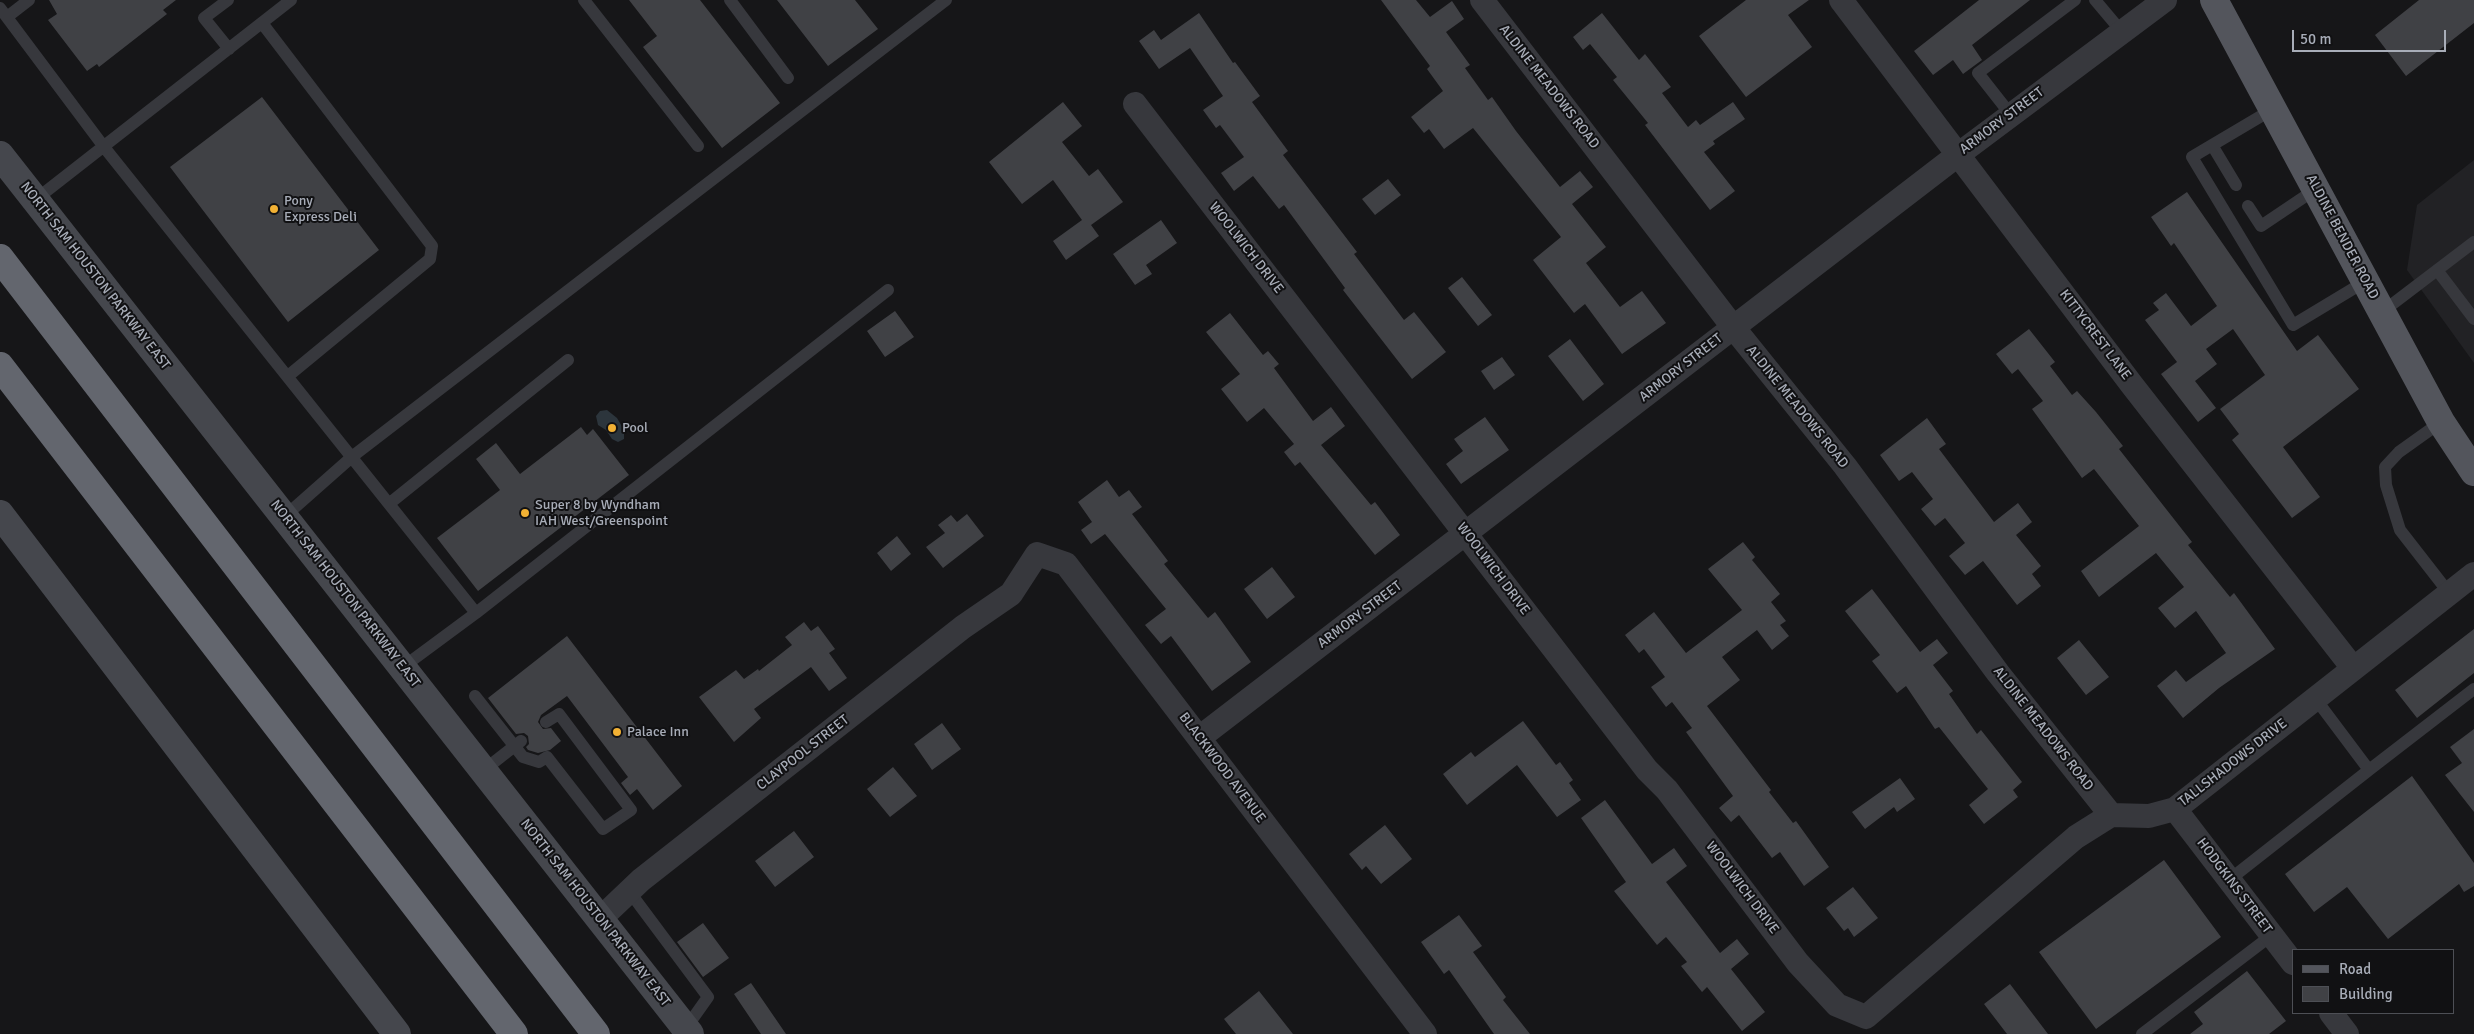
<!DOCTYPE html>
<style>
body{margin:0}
#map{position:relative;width:2474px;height:1034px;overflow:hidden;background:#161618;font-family:Signika,sans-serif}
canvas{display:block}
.legend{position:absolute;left:2292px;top:949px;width:162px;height:65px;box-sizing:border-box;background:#111113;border:1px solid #4d4f55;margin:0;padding:6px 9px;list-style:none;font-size:15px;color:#a8adb8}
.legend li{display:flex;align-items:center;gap:10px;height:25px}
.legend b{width:25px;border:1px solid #4d4f55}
.scale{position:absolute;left:2292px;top:30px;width:154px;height:22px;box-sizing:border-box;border:2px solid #a8adb8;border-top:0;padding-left:6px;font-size:15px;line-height:18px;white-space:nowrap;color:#a8adb8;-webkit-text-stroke:4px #111113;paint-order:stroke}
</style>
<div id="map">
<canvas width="2474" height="1034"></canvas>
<ul class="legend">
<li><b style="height:6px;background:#53555c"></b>Road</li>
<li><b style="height:14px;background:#404145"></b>Building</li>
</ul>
<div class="scale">50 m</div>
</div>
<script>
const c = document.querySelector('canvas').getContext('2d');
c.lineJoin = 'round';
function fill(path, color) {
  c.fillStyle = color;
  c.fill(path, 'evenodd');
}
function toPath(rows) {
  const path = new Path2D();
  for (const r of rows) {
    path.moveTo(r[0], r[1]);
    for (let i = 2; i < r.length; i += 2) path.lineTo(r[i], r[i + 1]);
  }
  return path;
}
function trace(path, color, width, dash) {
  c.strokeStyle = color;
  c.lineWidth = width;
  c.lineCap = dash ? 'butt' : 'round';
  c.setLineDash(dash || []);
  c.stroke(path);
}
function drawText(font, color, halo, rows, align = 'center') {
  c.font = font + ' Signika,sans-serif';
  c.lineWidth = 4;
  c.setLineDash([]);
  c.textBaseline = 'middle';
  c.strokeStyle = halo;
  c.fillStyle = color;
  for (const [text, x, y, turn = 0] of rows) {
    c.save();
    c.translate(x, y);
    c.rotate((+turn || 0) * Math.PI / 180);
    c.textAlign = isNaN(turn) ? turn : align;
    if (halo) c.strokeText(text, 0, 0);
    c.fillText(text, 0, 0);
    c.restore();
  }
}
fill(toPath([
 [2474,160,2474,363,2407,270,2417,205]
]), '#222225');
fill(toPath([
 [607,410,617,418,624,430,624,439,618,442,612,439,606,430,598,425,596,416,600,411]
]), '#2c353c');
fill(toPath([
 [49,0,176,0,163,10,167,14,99,67,97,64,87,71,48,20,57,14],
 [629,0,700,0,780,103,722,148,643,47,657,36],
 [777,0,855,0,878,29,828,66],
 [1381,0,1416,0,1430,17,1452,1,1464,19,1446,32,1470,65,1465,68,1488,100,1492,97,1516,131,1560,187,1580,171,1593,187,1572,204,1606,247,1586,263,1620,307,1642,291,1666,323,1622,354,1585,304,1574,313,1533,260,1561,237,1473,128,1444,149,1429,129,1424,133,1411,117,1443,91,1427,69,1430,66],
 [1746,0,1809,0,1788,15,1812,47,1746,97,1699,36],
 [1979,0,2030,0,1972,45,1982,60,1963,74,1953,60,1933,75,1914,51],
 [2419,0,2474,0,2474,23,2406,76,2375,35],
 [1199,13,1233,63,1235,62,1260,96,1252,102,1288,151,1283,155,1357,252,1354,254,1404,320,1414,312,1446,352,1412,379,1343,290,1345,288,1284,205,1279,209,1253,176,1234,191,1221,173,1244,157,1220,125,1216,128,1203,110,1223,96,1190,48,1159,69,1139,41,1154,30,1161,40],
 [1602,13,1639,60,1645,54,1671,87,1662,93,1688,127,1696,120,1700,125,1733,102,1745,119,1713,141,1715,144,1704,152,1735,191,1710,210,1645,125,1648,123,1613,80,1617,77,1590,44,1583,50,1573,37],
 [262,97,379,250,288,322,170,167],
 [1063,102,1082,126,1062,142,1089,176,1098,169,1123,202,1091,225,1099,236,1066,260,1053,241,1082,220,1053,180,1022,204,989,162],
 [1388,179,1401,195,1375,215,1362,199],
 [2187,192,2297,351,2318,335,2359,389,2283,447,2320,497,2292,518,2232,440,2239,434,2220,409,2265,375,2233,329,2206,349,2217,364,2195,381,2216,408,2198,422,2161,374,2177,362,2145,320,2159,310,2153,303,2166,293,2191,326,2217,306,2174,243,2171,246,2151,217],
 [1161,220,1177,243,1146,265,1152,274,1135,285,1113,254],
 [1462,277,1492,315,1478,326,1448,288],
 [895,311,914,337,885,357,867,331],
 [1230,313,1263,355,1268,351,1279,364,1274,368,1313,421,1331,407,1345,426,1321,445,1371,505,1375,502,1400,535,1375,555,1300,462,1295,466,1284,452,1294,444,1264,408,1247,422,1221,389,1240,374,1206,332],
 [2029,329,2055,362,2050,366,2072,395,2077,391,2096,412,2123,446,2119,449,2192,542,2188,545,2230,597,2234,593,2275,649,2219,688,2183,718,2157,686,2176,670,2186,682,2226,653,2196,611,2175,628,2158,608,2184,587,2156,553,2099,597,2081,571,2139,526,2094,469,2082,478,2032,409,2043,401,2018,369,2012,374,1996,354],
 [1570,339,1604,384,1583,401,1548,356],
 [1502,357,1515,375,1494,390,1481,371],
 [1485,417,1509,450,1461,484,1446,464,1463,451,1454,439],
 [1927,418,1946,444,1939,449,1994,522,2018,503,2032,522,2016,535,2041,566,2032,574,2041,586,2017,605,1983,561,1965,575,1949,556,1965,543,1945,518,1935,526,1921,509,1933,499,1912,472,1899,481,1880,455],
 [581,427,587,435,593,429,629,475,478,591,437,538,500,490,476,459,496,443,520,474],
 [1107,480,1119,497,1129,490,1142,507,1132,514,1168,561,1164,564,1208,618,1215,612,1251,662,1212,691,1171,636,1161,644,1145,625,1166,609,1105,534,1091,544,1081,530,1092,522,1078,502],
 [967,514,984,536,943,568,926,547,945,533,938,525,951,515,957,522],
 [897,536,911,554,891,571,877,553],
 [1743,542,1755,557,1752,560,1780,594,1771,602,1786,621,1780,625,1789,636,1772,650,1757,630,1722,657,1740,680,1707,706,1771,790,1769,792,1793,823,1796,821,1829,867,1804,886,1780,852,1772,858,1739,815,1731,822,1719,808,1733,796,1686,732,1692,728,1672,702,1666,707,1651,687,1665,677,1644,649,1639,653,1625,635,1654,612,1686,653,1742,610,1708,569],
 [1272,567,1295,597,1267,619,1244,589],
 [1872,589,1920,652,1937,639,1948,653,1933,665,1953,691,1949,694,1977,734,1981,730,2022,782,2013,790,2018,797,1984,824,1969,805,1988,789,1939,727,1935,729,1906,686,1897,693,1872,661,1880,655,1845,611],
 [804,622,811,631,818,626,835,649,829,653,847,678,829,691,811,667,754,709,761,718,734,742,699,697,736,670,744,679,758,669,759,671,792,645,785,637],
 [2474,629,2474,673,2417,718,2395,690],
 [567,636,682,786,653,810,637,789,630,795,621,783,628,777,567,696,541,715,538,722,543,729,551,728,561,741,550,750,538,753,528,750,526,747,529,744,528,736,524,733,516,734,488,698],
 [2079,640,2109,677,2086,695,2057,658],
 [1523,721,1556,765,1560,762,1573,780,1569,783,1581,800,1557,817,1517,765,1467,805,1443,774,1471,752,1475,757],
 [942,723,961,749,932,770,914,744],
 [2474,729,2474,812,2445,775,2462,763,2450,747],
 [893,767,917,796,890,817,867,789],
 [2412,776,2474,863,2474,886,2464,892,2459,884,2388,939,2347,887,2314,912,2285,874],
 [1900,778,1915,799,1897,812,1894,807,1865,829,1852,812],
 [1605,800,1652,864,1674,848,1687,866,1666,882,1720,953,1737,939,1749,954,1731,969,1765,1012,1742,1031,1707,987,1702,992,1681,966,1687,962,1666,937,1657,945,1614,891,1626,882,1581,818],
 [1385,825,1412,859,1381,884,1366,866,1362,870,1349,854],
 [794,831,814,857,775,887,755,861],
 [2164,860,2221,937,2096,1029,2039,952],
 [1853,887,1878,918,1854,937,1848,928,1844,931,1826,908],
 [1459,915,1482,946,1473,952,1506,997,1503,1000,1530,1034,1494,1034,1449,970,1444,974,1421,942],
 [703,923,729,958,703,977,677,942],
 [2247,971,2286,1021,2269,1034,2190,1034,2203,1024,2194,1012],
 [751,983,786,1034,761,1034,734,994],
 [2010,984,2048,1034,2007,1034,1984,1004],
 [1259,991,1293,1034,1236,1034,1224,1019]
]), '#404145');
trace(toPath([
 [228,0,204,18,229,49],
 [584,0,698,146],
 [730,0,788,78],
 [2095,0,2122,32],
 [0,8,104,147,476,613],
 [7,17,29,0],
 [262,23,432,246,430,259,288,376],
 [2273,109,2192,157,2293,325,2366,281],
 [2011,115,1978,73,2075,0],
 [2212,145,2236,185],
 [35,200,291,0],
 [2248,206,2261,226,2316,189],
 [2437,270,2474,319],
 [2382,312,2474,242],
 [2441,422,2399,452,2385,467,2386,485,2400,530,2449,593],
 [390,503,568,360],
 [284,517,353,456,946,0],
 [403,667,476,613,888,290],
 [475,696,523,757,539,762,547,757,603,829,631,810,559,714,546,722],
 [2315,698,2369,770,2474,689],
 [484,770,521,741],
 [2229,880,2369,770],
 [629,891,708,997,686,1028],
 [2142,1034,2272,935]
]), '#37383d', 12);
trace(toPath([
 [1482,0,1733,327,1845,466,1998,673,2111,815],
 [1841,0,2132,385,2353,668],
 [1135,104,1647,770,1667,790,1798,963,1837,1005,1866,1017,2076,837,2111,815,2149,816,2175,809,2474,574],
 [1199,738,1959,154,2165,0],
 [2175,809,2293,963],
 [600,919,641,880,963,627,1011,594,1037,554,1066,564,1425,1034],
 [2331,1013,2347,1034]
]), '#37383d', 24);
trace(toPath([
 [0,155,690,1034],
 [0,514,397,1034]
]), '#45474d', 28);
trace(toPath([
 [2214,0,2441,422,2474,472]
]), '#53555c', 28);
trace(toPath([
 [0,258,596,1034],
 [0,366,514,1034]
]), '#63666e', 28);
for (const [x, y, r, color] of [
 [274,209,5,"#f2b134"],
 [612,428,5,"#f2b134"],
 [525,513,5,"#f2b134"],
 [617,732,5,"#f2b134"]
]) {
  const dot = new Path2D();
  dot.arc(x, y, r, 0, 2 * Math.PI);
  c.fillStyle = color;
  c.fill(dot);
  trace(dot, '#111113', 2);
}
drawText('14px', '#a8adb8', '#111113', [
 ["ALDINE MEADOWS ROAD",1549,87,52],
 ["ARMORY STREET",2002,121,-37],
 ["ALDINE BENDER ROAD",2342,237,62],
 ["WOOLWICH DRIVE",1246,248,52],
 ["NORTH SAM HOUSTON PARKWAY EAST",95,276,52],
 ["KITTYCREST LANE",2095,335,53],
 ["ARMORY STREET",1681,368,-38],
 ["ALDINE MEADOWS ROAD",1797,407,51],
 ["WOOLWICH DRIVE",1493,569,53],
 ["NORTH SAM HOUSTON PARKWAY EAST",345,594,52],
 ["ARMORY STREET",1360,615,-37],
 ["ALDINE MEADOWS ROAD",2043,729,52],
 ["CLAYPOOL STREET",803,753,-38],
 ["TALLSHADOWS DRIVE",2233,763,-38],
 ["BLACKWOOD AVENUE",1222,768,53],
 ["HODGKINS STREET",2234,886,53],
 ["WOOLWICH DRIVE",1742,888,53],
 ["NORTH SAM HOUSTON PARKWAY EAST",595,913,52]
]);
drawText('14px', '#a8adb8', '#111113', [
 ["Pony",284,201],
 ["Express Deli",284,217],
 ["Pool",622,428],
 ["Super 8 by Wyndham",535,505],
 ["IAH West/Greenspoint",535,521],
 ["Palace Inn",627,732]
], 'left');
</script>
